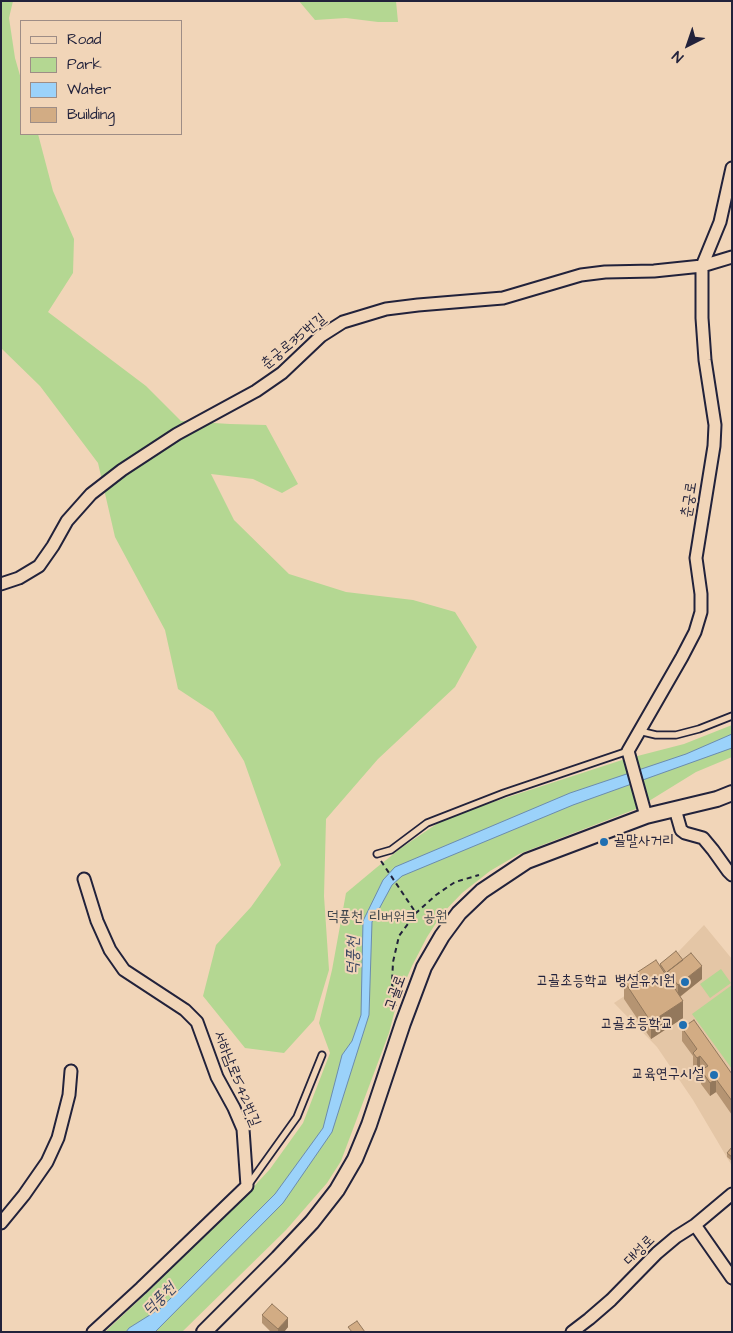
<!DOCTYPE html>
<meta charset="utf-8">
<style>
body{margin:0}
#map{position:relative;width:733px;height:1333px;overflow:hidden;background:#f1d5b8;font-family:"Architects Daughter",sans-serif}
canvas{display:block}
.frame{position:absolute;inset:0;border:2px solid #22223b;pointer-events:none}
.legend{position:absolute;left:20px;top:20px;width:162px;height:115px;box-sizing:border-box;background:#f1d5b8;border:1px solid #9e8d86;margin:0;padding:6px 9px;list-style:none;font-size:15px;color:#22223b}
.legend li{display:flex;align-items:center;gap:10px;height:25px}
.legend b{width:25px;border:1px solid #9e8d86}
.north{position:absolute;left:663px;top:20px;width:50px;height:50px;-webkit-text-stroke:4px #f1d5b8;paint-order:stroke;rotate:221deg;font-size:14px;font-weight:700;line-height:20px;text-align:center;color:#22223b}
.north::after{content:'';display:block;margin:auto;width:18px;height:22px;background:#22223b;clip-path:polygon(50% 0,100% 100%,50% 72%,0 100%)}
</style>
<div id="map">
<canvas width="733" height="1333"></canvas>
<div class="frame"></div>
<ul class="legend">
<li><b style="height:6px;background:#f1d5b8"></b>Road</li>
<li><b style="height:14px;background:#b4d792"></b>Park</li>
<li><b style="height:14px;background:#9bd2fa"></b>Water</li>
<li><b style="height:14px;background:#d2ac84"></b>Building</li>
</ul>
<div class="north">N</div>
</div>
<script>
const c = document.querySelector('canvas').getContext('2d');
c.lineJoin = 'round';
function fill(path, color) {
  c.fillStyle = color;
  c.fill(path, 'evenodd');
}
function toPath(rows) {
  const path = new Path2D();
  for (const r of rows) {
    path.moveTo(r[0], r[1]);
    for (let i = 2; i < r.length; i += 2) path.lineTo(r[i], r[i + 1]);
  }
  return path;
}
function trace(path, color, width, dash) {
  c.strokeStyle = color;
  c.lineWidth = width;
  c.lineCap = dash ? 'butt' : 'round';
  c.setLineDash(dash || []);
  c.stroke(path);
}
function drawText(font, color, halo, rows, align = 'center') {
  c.font = font + ' "Architects Daughter","Poor Story",sans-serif';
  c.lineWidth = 4;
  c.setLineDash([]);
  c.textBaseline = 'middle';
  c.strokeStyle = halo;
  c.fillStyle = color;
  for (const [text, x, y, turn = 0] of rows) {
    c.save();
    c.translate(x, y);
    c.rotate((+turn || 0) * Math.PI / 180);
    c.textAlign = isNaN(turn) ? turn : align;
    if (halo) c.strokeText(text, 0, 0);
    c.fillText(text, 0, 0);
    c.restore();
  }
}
fill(toPath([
 [704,925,732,959,732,1166,693,1100,657,1047,614,1003,656,975]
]), '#e4c6a6');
fill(toPath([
 [1,1,13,1,9,18,15,58,21,79,21,134,38,134,53,191,74,239,73,273,48,312,146,386,181,421,230,424,266,425,298,484,282,493,253,479,211,474,234,520,289,574,346,592,413,600,455,612,477,647,455,687,378,759,326,819,324,896,329,970,314,1020,284,1053,245,1048,203,996,216,945,251,907,281,865,244,761,213,712,178,689,165,630,115,537,98,463,40,386,1,348],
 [299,1,396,1,398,22,378,22,346,18,315,20],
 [732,725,732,757,696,772,636,809,519,854,490,871,462,893,442,914,427,937,412,966,398,998,389,1033,341,1161,327,1183,286,1230,182,1332,105,1332,150,1290,233,1209,270,1169,303,1123,330,1053,319,1023,332,970,346,893,376,868,401,848,441,821,487,804,622,760,684,744],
 [721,969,731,983,710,998,700,984],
 [732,985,732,1069,692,1014]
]), '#b4d792');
const water = toPath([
 [732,734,732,748,573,805,402,876,392,885,372,922,369,1015,332,1132,283,1203,155,1332,126,1332,129,1328,161,1308,275,1194,323,1128,342,1055,352,1041,361,1015,363,921,383,880,395,867,570,793,686,754,732,734]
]);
fill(water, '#9bd2fa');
trace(water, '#6b8cae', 1);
const service = toPath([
 [639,731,656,735,676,735,699,729,732,716],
 [377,854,391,850,427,823,504,793,628,751],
 [249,1184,297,1117,322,1055]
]);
const minor = toPath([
 [1,584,19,578,39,566,53,546,67,521,91,494,122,470,177,434,256,391,282,373,321,336,343,322,386,309,418,305,503,298,581,275,605,272,654,271,702,266,720,222,732,168],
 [675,809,681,830,685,833,703,838,713,850,728,871,732,875],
 [646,816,628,751,682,657,695,632,701,612,701,594,696,558,714,446,715,425,705,360,702,318,702,266,732,257],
 [84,879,97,921,110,950,124,970,185,1010,197,1022,217,1077,234,1108,243,1129,247,1186,141,1288,93,1332],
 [1,1223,24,1195,47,1162,58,1138,69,1095,71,1071],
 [695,1225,732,1278],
 [572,1332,589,1319,611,1300,657,1253,676,1237,695,1225,732,1194]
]);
const tertiary = toPath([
 [204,1332,278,1258,312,1222,337,1190,355,1159,369,1125,403,1023,424,967,442,936,459,913,482,891,527,861,646,816,717,799,732,793]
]);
trace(service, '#22223b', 9);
trace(minor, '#22223b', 15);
trace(tertiary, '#22223b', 18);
trace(toPath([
 [381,861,416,913],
 [396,1006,394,1002,392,983,393,962,399,936,416,913,436,895,455,882,479,875]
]), '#22223b', 2, [5, 4]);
trace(service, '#f1d5b8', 5.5);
trace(minor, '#f1d5b8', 11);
trace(tertiary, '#f1d5b8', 14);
fill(toPath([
 [683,960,702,979,680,997,683,1018,651,1039,624,999,624,981,660,966,660,964],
 [682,1028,732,1074,732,1115,716,1092,710,1096,701,1084,701,1070,700,1069,697,1072,693,1066,693,1056,682,1041],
 [732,1147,732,1161,727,1157,727,1153],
 [262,1315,288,1327,284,1332,271,1332,262,1323]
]), '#b59472');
fill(toPath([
 [702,966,702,979,678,998,678,985],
 [683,1001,683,1018,651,1039,651,1022],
 [700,1056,700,1069,697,1072,697,1058],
 [716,1079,716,1092,710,1096,710,1083],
 [288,1318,288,1327,284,1332,278,1332,278,1329]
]), '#93785c');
const building = toPath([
 [676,951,683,960,667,972,667,974,660,964,676,951],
 [691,953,702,966,678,985,667,972,691,953],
 [656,960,683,1001,651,1022,624,981,656,960],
 [694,1020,732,1074,732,1101,716,1079,710,1083,701,1070,708,1066,700,1056,697,1058,693,1053,697,1049,682,1028,694,1020],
 [732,1147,732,1157,727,1153,732,1147],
 [272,1304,288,1318,278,1329,262,1315,272,1304],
 [357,1321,365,1332,352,1332,348,1327,357,1321]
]);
fill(building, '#d2ac84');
trace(building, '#93785c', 1);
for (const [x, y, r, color] of [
 [604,842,5,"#1f6fb2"],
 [685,982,5,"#1f6fb2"],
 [683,1025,5,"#1f6fb2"],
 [714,1075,5,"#1f6fb2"]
]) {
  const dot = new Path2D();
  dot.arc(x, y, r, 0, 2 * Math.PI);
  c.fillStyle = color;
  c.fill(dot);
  trace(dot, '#f1d5b8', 2);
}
drawText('15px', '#22223b', '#f1d5b8', [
 ["춘궁로35번길",294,342,-39],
 ["춘궁로",690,500,-81],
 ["고골로",396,993,-70],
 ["서하남로542번길",236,1079,68],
 ["대성로",640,1251,-45]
]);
drawText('15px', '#22223b', '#f1d5b8', [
 ["골말사거리",614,842,"left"],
 ["고골초등학교 병설유치원",675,982],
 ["고골초등학교",673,1025],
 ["교육연구시설",704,1075]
], 'right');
drawText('15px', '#3f464c', '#f1d5b8', [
 ["덕풍천 리버워크 공원",387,918]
]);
drawText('italic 16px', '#3a4561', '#f1d5b8', [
 ["덕풍천",354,956,-89],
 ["덕풍천",160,1300,-45]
]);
</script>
